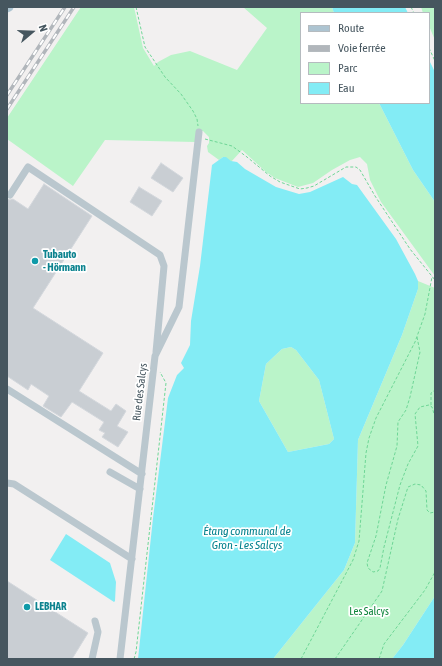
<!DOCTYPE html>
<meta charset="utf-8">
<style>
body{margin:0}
#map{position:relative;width:442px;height:666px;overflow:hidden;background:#f2f0f0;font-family:"Asap Condensed",sans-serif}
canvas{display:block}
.frame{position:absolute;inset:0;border:8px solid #46565f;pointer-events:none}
.legend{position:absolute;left:300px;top:12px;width:130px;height:92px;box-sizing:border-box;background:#fff;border:1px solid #b5bbbf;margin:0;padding:5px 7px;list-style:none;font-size:12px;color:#46565f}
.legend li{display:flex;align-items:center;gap:8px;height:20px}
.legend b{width:20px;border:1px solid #b5bbbf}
.north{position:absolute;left:12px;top:12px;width:40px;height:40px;-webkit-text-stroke:3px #fff;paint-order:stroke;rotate:71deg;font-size:11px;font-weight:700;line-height:16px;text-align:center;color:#46565f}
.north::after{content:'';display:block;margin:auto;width:14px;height:18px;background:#46565f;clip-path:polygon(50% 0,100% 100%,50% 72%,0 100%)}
</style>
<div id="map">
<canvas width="442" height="666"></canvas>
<div class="frame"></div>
<ul class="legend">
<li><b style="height:5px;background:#adc4d1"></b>Route</li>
<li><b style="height:5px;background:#b1b6bb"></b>Voie ferrée</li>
<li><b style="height:11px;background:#baf4c9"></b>Parc</li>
<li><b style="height:11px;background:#83ecf5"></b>Eau</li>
</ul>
<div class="north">N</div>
</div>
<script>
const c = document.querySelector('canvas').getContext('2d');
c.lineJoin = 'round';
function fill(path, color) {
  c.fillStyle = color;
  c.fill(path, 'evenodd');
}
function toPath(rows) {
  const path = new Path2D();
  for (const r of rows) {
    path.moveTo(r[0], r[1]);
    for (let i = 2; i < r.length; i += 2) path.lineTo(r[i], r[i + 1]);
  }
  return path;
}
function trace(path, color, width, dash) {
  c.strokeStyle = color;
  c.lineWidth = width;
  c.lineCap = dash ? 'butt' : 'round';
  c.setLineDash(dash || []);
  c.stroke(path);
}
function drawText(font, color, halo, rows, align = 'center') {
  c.font = font + ' "Asap Condensed",sans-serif';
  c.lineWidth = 3.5;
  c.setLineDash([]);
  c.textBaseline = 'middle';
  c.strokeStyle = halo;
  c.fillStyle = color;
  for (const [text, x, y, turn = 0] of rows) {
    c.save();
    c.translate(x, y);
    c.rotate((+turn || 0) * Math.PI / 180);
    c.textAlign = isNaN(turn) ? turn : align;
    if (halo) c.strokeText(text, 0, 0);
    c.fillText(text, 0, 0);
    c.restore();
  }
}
fill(toPath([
 [81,7,134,7,143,48,154,66,158,62,171,55,190,51,237,70,267,28,243,7,332,7,334,13,301,13,301,103,379,103,413,170,435,202,435,276,381,202,370,180,367,164,360,157,350,160,332,170,313,183,298,187,275,178,266,172,242,150,231,162,223,157,219,160,208,152,207,146,209,143,209,137,203,131,200,131,195,142,105,140,73,186,7,139,7,118],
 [421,7,435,7,435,40,429,26,429,13,423,13],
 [418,281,435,288,435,596,403,645,392,659,273,659,344,570,355,543,358,440,402,335,418,289],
 [291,347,296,350,319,380,334,439,329,444,288,452,259,401,266,364,282,349]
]), '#baf4c9');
fill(toPath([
 [332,7,405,7,408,13,334,13],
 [429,60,435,72,435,202,413,170,379,103,429,103],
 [223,157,226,157,231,161,237,162,245,169,276,187,299,194,310,192,343,177,352,184,357,185,396,239,415,274,418,281,418,289,402,335,358,440,355,543,344,570,273,659,138,659,153,518,168,398,177,375,184,368,181,363,190,345,191,321,200,266,212,165],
 [291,347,296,350,319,380,334,439,329,444,288,452,259,401,266,364,282,349],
 [66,534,110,563,116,582,115,601,114,602,50,560],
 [435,596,435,659,392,659,403,645]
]), '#83ecf5');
const building = toPath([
 [161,163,183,178,173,192,151,178,161,163],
 [44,184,92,216,33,308,103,353,79,391,111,411,116,404,126,411,117,426,128,432,118,447,102,437,105,433,99,430,104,422,72,402,61,417,43,406,49,396,31,384,28,390,7,376,7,199,10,200,13,199,28,209,44,184],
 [139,187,162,201,152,216,130,202,139,187],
 [7,581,88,633,72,659,7,659,7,581]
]);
fill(building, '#c9ced3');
trace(building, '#d3d7dc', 1);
trace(toPath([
 [136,7,145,47,165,77,181,94,193,111,197,119,198,126],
 [411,7,414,13],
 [429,48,435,61],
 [205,139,232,146,247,157,270,176,280,182,300,189,307,188,314,186,346,167,356,167,360,170,375,196,410,249,435,280],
 [417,337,420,352,410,397,406,410,398,422,397,446,386,485,376,536,367,563,368,568,373,572,378,571,380,568,384,547,400,485,408,464,418,446,415,414,420,407,429,405,432,407,435,417],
 [431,405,431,393,435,390],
 [134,659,136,652,166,383,160,372],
 [301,659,353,560,359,541,366,453,369,438,376,418,415,342,425,314,432,277],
 [335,659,382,591,398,519,408,487,415,484,421,485,426,491,427,510,430,513,435,512],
 [379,659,384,644,425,590,435,572]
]), '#6ed696', 1, [3, 2]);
trace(toPath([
 [10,195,28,167,160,255,164,266,156,352],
 [7,389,142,474],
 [110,472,140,489],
 [7,483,14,484,132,559],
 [92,659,98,632,95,621],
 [120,659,155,356,179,307,199,132]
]), '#bac7ce', 7);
trace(toPath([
 [7,8,9,7]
]), '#adc4d1', 9);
const rail = toPath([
 [7,95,65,7],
 [7,109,74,7]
]);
trace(rail, '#b1b6bb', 3.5);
trace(rail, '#fff', 2, [6]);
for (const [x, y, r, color] of [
 [35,261,4,"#0f9aa8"],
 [27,607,4,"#0f9aa8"]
]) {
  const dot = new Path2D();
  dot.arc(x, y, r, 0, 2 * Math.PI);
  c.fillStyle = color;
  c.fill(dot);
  trace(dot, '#fff', 1.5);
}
drawText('bold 11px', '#0d838f', '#fff', [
 ["Tubauto",43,255],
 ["- Hörmann",43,268],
 ["LEBHAR",35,607]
], 'left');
drawText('11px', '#46565f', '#fff', [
 ["Rue des Salcys",140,392,-83]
]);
drawText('11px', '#0d843a', '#fff', [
 ["Les Salcys",369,612]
]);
drawText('italic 12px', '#04828e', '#fff', [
 ["Étang communal de",247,531],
 ["Gron - Les Salcys",247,545]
]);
</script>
